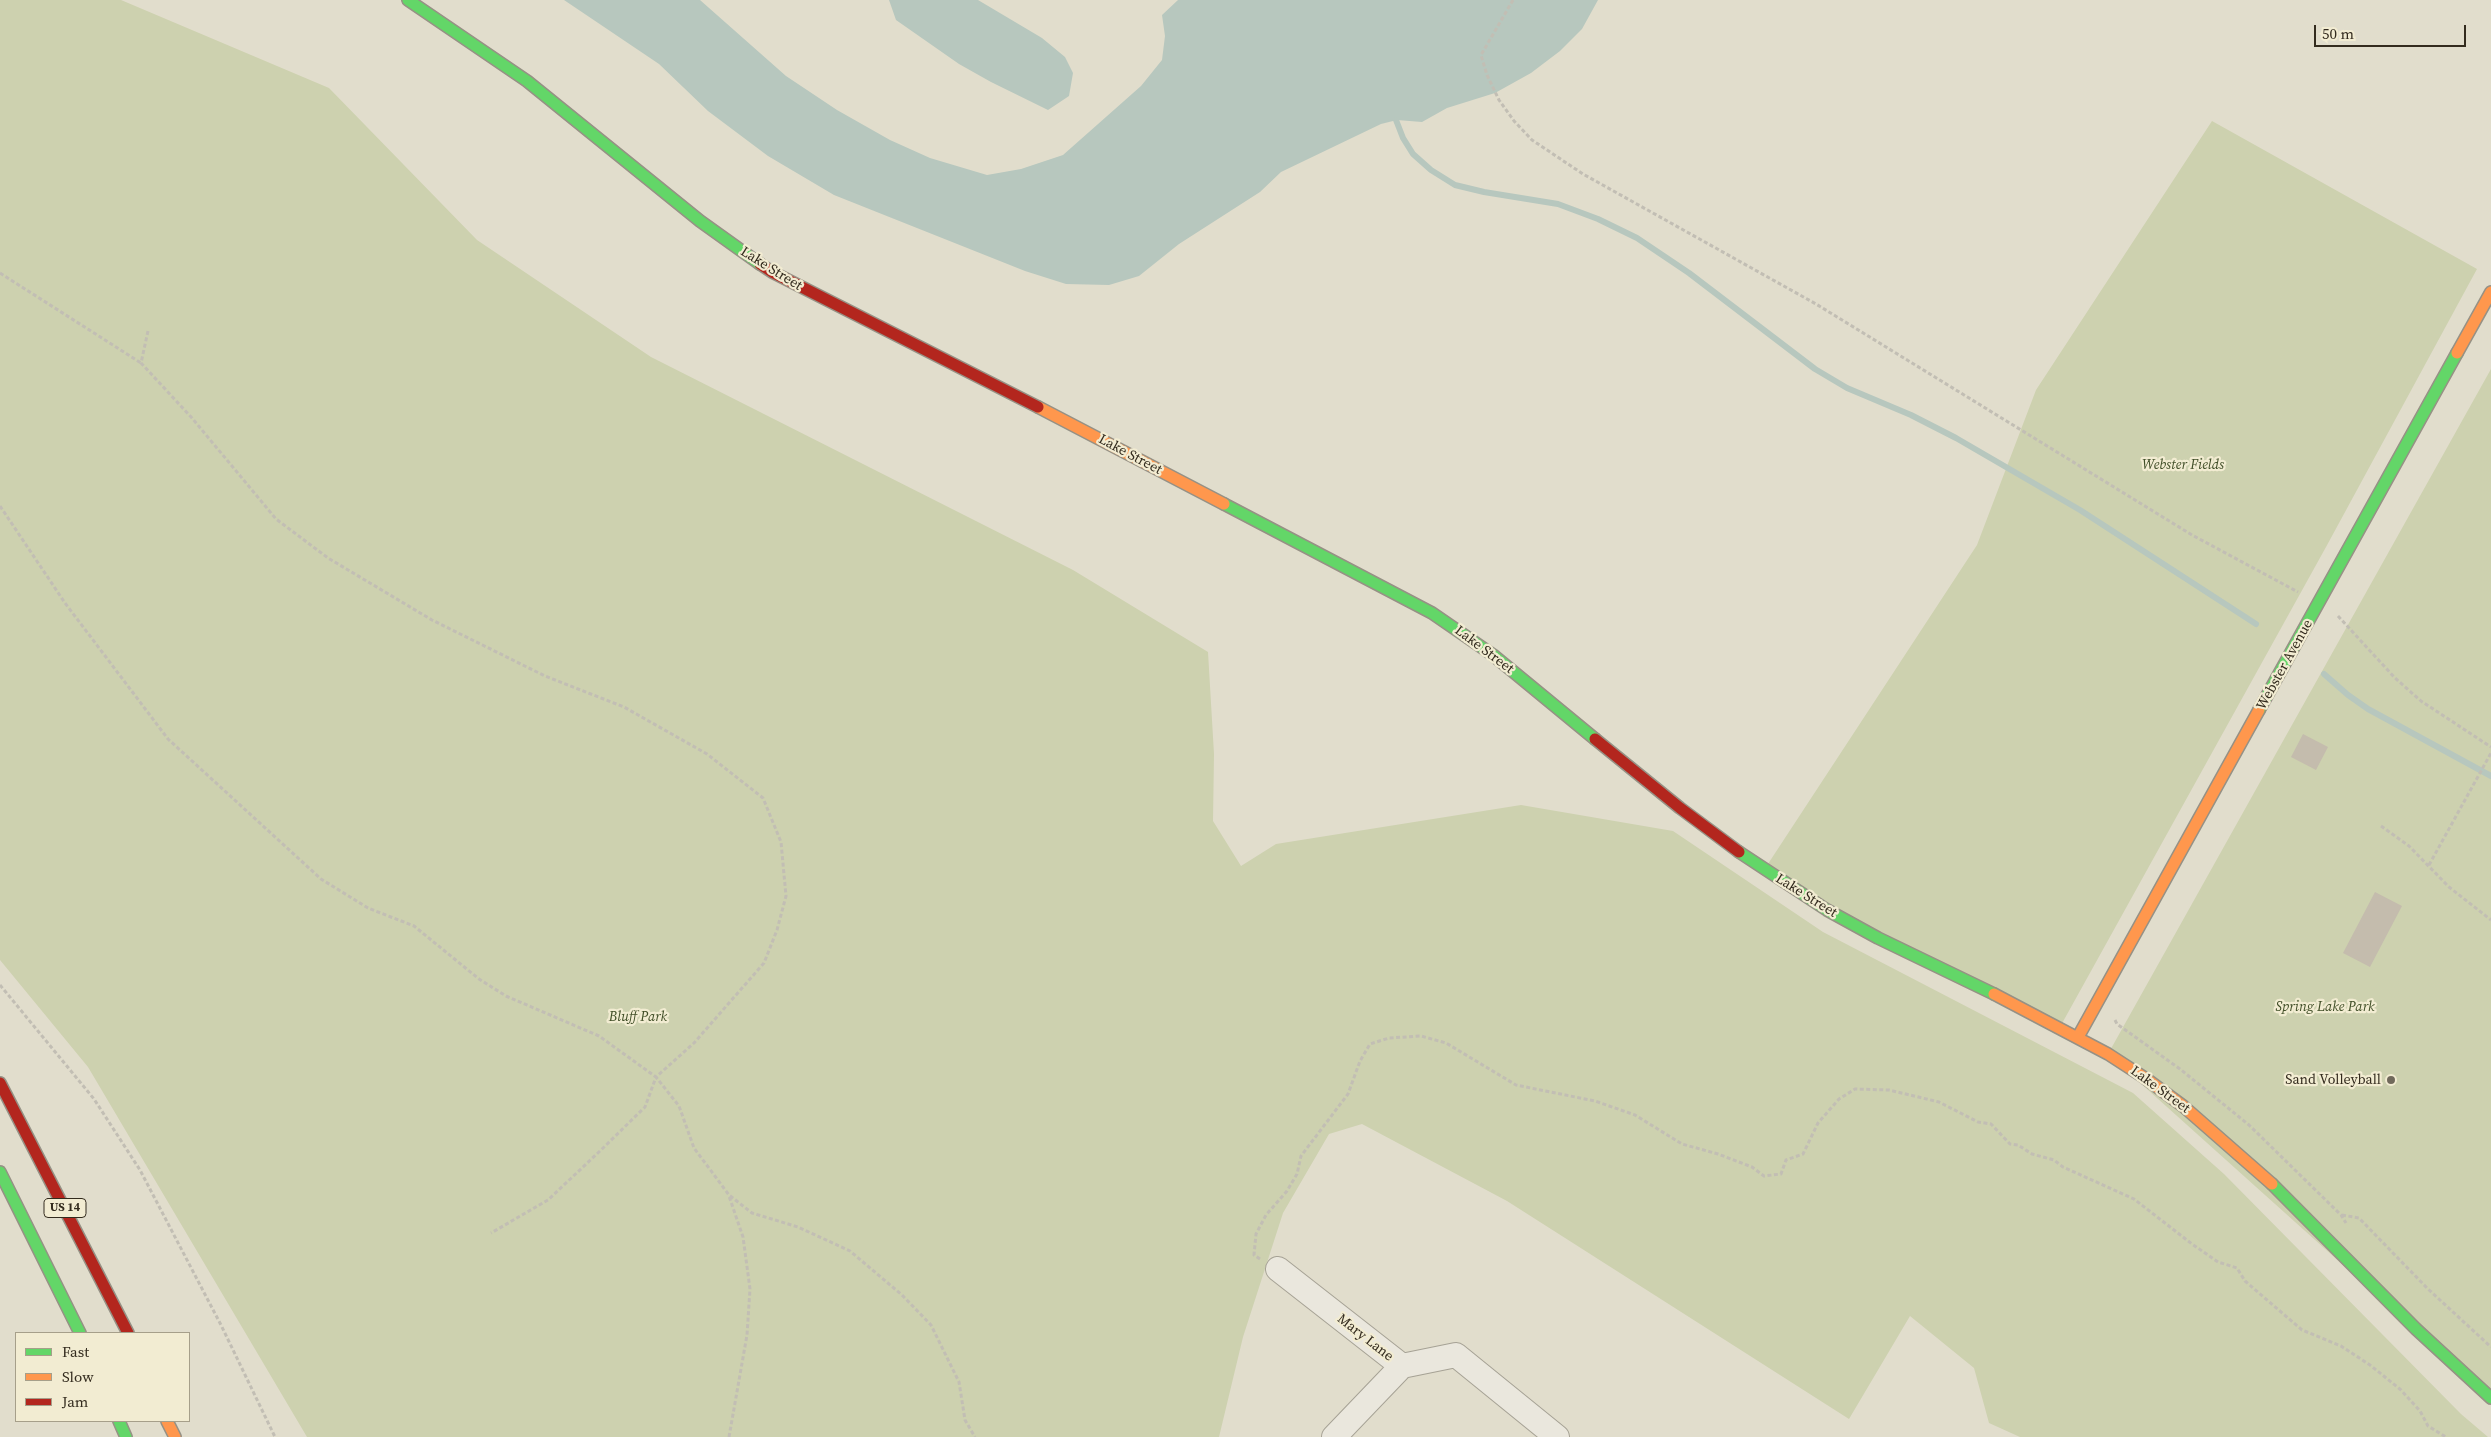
<!DOCTYPE html>
<style>
body{margin:0}
#map{position:relative;width:2491px;height:1437px;overflow:hidden;background:#e1ddcc;font-family:"Source Serif 4",serif}
canvas{display:block}
.legend{position:absolute;left:15px;top:1332px;width:175px;height:90px;box-sizing:border-box;background:#f2ecd2;border:1px solid #a69f8a;margin:0;padding:6px 9px;list-style:none;font-size:15px;color:#332b1e}
.legend li{display:flex;align-items:center;gap:10px;height:25px}
.legend b{width:25px;border:1px solid #a69f8a}
.scale{position:absolute;left:2314px;top:25px;width:152px;height:22px;box-sizing:border-box;border:2px solid #332b1e;border-top:0;padding-left:6px;font-size:15px;line-height:18px;white-space:nowrap;color:#332b1e;-webkit-text-stroke:4px #f2ecd2;paint-order:stroke}
</style>
<div id="map">
<canvas width="2491" height="1437"></canvas>
<ul class="legend">
<li><b style="height:6px;background:#63d668"></b>Fast</li>
<li><b style="height:6px;background:#ff974d"></b>Slow</li>
<li><b style="height:6px;background:#b3261e"></b>Jam</li>
</ul>
<div class="scale">50 m</div>
</div>
<script>
const c = document.querySelector('canvas').getContext('2d');
c.lineJoin = 'round';
function fill(path, color) {
  c.fillStyle = color;
  c.fill(path, 'evenodd');
}
function toPath(rows) {
  const path = new Path2D();
  for (const r of rows) {
    path.moveTo(r[0], r[1]);
    for (let i = 2; i < r.length; i += 2) path.lineTo(r[i], r[i + 1]);
  }
  return path;
}
function trace(path, color, width, dash) {
  c.strokeStyle = color;
  c.lineWidth = width;
  c.lineCap = dash ? 'butt' : 'round';
  c.setLineDash(dash || []);
  c.stroke(path);
}
function drawText(font, color, halo, rows, align = 'center') {
  c.font = font + ' "Source Serif 4",serif';
  c.lineWidth = 4.5;
  c.setLineDash([]);
  c.textBaseline = 'middle';
  c.strokeStyle = halo;
  c.fillStyle = color;
  for (const [text, x, y, turn = 0] of rows) {
    c.save();
    c.translate(x, y);
    c.rotate((+turn || 0) * Math.PI / 180);
    c.textAlign = isNaN(turn) ? turn : align;
    if (halo) c.strokeText(text, 0, 0);
    c.fillText(text, 0, 0);
    c.restore();
  }
}
fill(toPath([
 [0,0,121,0,329,88,477,240,651,357,1073,570,1208,652,1214,754,1213,821,1241,866,1276,844,1521,805,1673,831,1823,932,2133,1093,2224,1174,2461,1414,2488,1437,2020,1437,1989,1423,1974,1368,1910,1316,1849,1419,1507,1201,1362,1124,1329,1134,1283,1213,1243,1337,1219,1437,307,1437,88,1067,0,960],
 [2212,121,2477,269,2326,547,2060,1027,1764,870,1977,545,2036,390],
 [2491,369,2491,1398,2108,1054]
]), '#cdd1af');
fill(toPath([
 [564,0,700,0,786,76,837,110,890,140,930,158,987,175,1021,169,1063,155,1141,86,1162,60,1165,36,1162,15,1178,0,1598,0,1582,29,1560,51,1531,73,1495,93,1447,108,1422,122,1397,120,1381,124,1281,172,1260,192,1179,244,1139,276,1109,285,1066,284,1025,271,834,195,768,156,708,111,659,64],
 [889,0,978,0,1042,38,1065,57,1073,73,1069,96,1048,110,991,82,959,64,896,20]
]), '#b7c7be');
trace(toPath([
 [1396,120,1403,138,1413,154,1431,170,1455,185,1484,192,1558,204,1598,219,1637,238,1689,273,1815,369,1847,388,1911,415,1956,438,2080,510,2256,624],
 [2324,674,2348,695,2368,709,2491,776]
]), '#b7c7be', 6);
fill(toPath([
 [2303,734,2328,747,2316,770,2291,757],
 [2375,892,2402,906,2370,967,2343,953]
]), '#c4bcad');
const street = toPath([
 [1278,1269,1402,1366,1456,1355,1557,1437],
 [1334,1437,1402,1366]
]);
const fast = toPath([
 [408,0,527,81,700,221,760,264],
 [1224,504,1432,613,1493,655,1595,739],
 [2259,710,2457,353],
 [1739,852,1827,910,1878,938,1994,994],
 [0,1172,80,1333],
 [2272,1184,2416,1329,2491,1398],
 [119,1421,126,1437]
]);
const slow = toPath([
 [2457,353,2491,292],
 [1038,407,1224,504],
 [1994,994,2108,1054,2145,1078,2183,1106,2272,1184],
 [2078,1037,2259,710],
 [167,1421,175,1437]
]);
const jam = toPath([
 [760,264,772,272,1038,407],
 [1595,739,1680,808,1739,852],
 [0,1083,128,1333]
]);
trace(street, '#a6a295', 26);
trace(fast, '#969185', 14);
trace(slow, '#969185', 14);
trace(jam, '#969185', 14);
trace(toPath([
 [1513,0,1481,55,1487,75,1499,100,1514,121,1532,140,1583,174,1816,304,2192,535,2298,592],
 [0,273,141,363],
 [148,331,141,363,192,418,276,519,328,558,432,620,545,676,624,707,707,754,763,798,781,842,786,896,777,930,764,963,694,1043,656,1077,679,1106,694,1148,729,1195,752,1213,798,1227,850,1251,902,1295,931,1325,959,1382,965,1420,975,1437],
 [0,506,65,603,168,739,321,879,368,908,414,926,479,979,506,996,599,1036,656,1077,645,1107,601,1150,548,1200,491,1233],
 [2338,616,2395,678,2421,701,2491,747],
 [2381,826,2409,846,2449,887,2491,920],
 [2429,865,2491,753],
 [0,985,94,1099,140,1170,221,1325,275,1437],
 [2115,1020,2117,1024,2180,1069,2249,1125,2341,1215,2346,1223],
 [2342,1215,2359,1218,2428,1289,2491,1347],
 [1260,1259,1254,1255,1256,1234,1266,1215,1287,1191,1297,1174,1301,1156,1348,1094,1360,1061,1370,1044,1389,1038,1421,1036,1446,1043,1516,1085,1595,1101,1635,1115,1682,1144,1718,1154,1752,1167,1764,1176,1781,1174,1786,1160,1803,1154,1818,1123,1839,1099,1855,1089,1889,1090,1939,1102,1978,1122,1991,1124,2010,1144,2018,1145,2032,1154,2054,1160,2063,1167,2134,1199,2192,1244,2218,1262,2237,1268,2245,1281,2302,1330,2341,1346,2370,1365,2401,1390,2420,1411,2428,1426,2446,1437],
 [729,1437,747,1335,750,1289,743,1237,729,1196]
]), '#c2beb4', 3, [4, 2.5]);
trace(street, '#eae7dd', 24);
trace(fast, '#63d668', 11);
trace(slow, '#ff974d', 11);
trace(jam, '#b3261e', 11);
for (const [x, y, r, color] of [
 [2391,1080,5,"#70695b"]
]) {
  const dot = new Path2D();
  dot.arc(x, y, r, 0, 2 * Math.PI);
  c.fillStyle = color;
  c.fill(dot);
  trace(dot, '#f2ecd2', 2);
}
for (const [x, y, w] of [
 [65,1208,42]
]) {
  const box = new Path2D();
  box.roundRect(x - w / 2, y - 9.5, w, 19, 4);
  c.fillStyle = '#f2ecd2';
  c.fill(box);
  trace(box, '#332b1e', 1);
}
drawText('bold 12px', '#332b1e', null, [
 ["US 14",65,1208]
]);
drawText('14px', '#332b1e', '#f2ecd2', [
 ["Lake Street",771,269,32],
 ["Lake Street",1130,455,28],
 ["Lake Street",1484,650,37],
 ["Webster Avenue",2285,665,-61],
 ["Lake Street",1806,896,32],
 ["Lake Street",2160,1090,36],
 ["Mary Lane",1365,1338,38]
]);
drawText('italic 14px', '#404e27', '#f2ecd2', [
 ["Webster Fields",2183,465],
 ["Spring Lake Park",2325,1007],
 ["Bluff Park",638,1017]
]);
drawText('14px', '#332b1e', '#f2ecd2', [
 ["Sand Volleyball",2381,1080]
], 'right');
</script>
